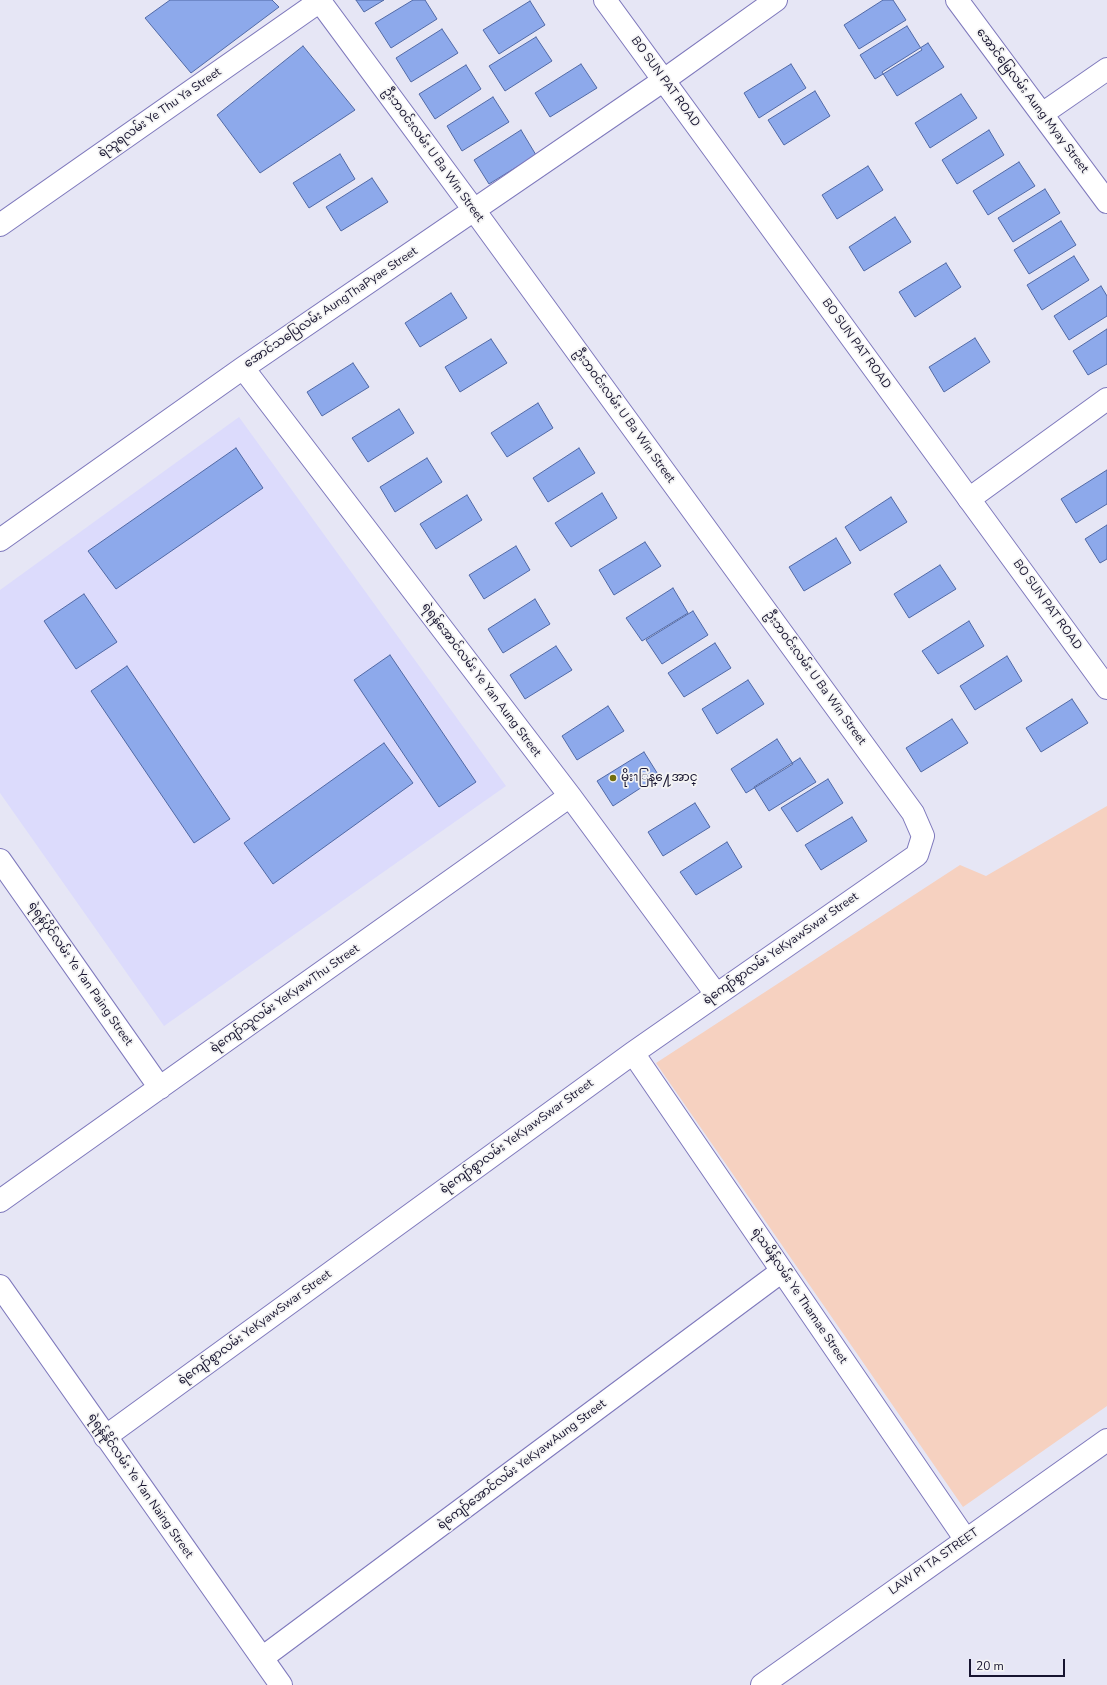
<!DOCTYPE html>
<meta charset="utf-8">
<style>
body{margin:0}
#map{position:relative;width:1107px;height:1685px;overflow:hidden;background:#e6e6f5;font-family:"Nunito Sans",sans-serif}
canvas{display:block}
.scale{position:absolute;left:969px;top:1659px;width:96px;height:18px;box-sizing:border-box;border:2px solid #17142f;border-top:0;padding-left:5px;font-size:12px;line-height:14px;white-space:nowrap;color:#17142f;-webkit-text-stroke:3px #f4f4f4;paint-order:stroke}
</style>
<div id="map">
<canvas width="1107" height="1685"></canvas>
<div class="scale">20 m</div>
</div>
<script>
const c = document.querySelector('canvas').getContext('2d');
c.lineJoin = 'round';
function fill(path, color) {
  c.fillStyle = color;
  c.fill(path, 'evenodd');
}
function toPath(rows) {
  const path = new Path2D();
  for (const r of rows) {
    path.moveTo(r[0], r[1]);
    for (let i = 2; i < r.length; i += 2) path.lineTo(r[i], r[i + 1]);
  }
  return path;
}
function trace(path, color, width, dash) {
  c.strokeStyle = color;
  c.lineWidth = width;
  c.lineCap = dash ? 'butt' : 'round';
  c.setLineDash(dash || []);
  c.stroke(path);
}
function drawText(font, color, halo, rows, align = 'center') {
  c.font = font + ' "Nunito Sans","Noto Sans Myanmar",sans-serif';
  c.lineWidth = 3.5;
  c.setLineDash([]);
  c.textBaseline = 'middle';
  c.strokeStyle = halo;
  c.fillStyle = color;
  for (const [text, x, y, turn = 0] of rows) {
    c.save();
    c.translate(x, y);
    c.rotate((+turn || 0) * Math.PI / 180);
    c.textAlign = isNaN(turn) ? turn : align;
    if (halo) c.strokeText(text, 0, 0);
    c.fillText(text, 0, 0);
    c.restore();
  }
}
fill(toPath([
 [239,417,506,786,164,1026,0,793,0,590]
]), '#dcdbfc');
fill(toPath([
 [1107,806,1107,1406,963,1507,656,1063,960,865,986,876]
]), '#f6d1c0');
const building = toPath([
 [170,0,272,0,279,7,191,73,145,18,170,0],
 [356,0,384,0,364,12,356,0],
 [413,0,425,0,437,19,391,48,375,23,413,0],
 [883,0,893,0,906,20,859,49,844,25,883,0],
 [530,1,545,25,499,54,483,30,530,1],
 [907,26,922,50,875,79,860,55,907,26],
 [442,29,458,53,411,82,396,58,442,29],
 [536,37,552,61,505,91,489,66,536,37],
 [928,43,944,67,897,96,882,72,928,43],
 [303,46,355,110,260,173,217,115,303,46],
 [581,64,597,88,550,117,535,93,581,64],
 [791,64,806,88,759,118,744,93,791,64],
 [466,65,481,89,435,119,419,94,466,65],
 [815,91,830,116,784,145,768,120,815,91],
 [961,94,977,118,930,148,915,123,961,94],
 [493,97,509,122,462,151,447,126,493,97],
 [521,130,536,155,489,184,474,160,521,130],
 [989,130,1004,155,957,184,942,160,989,130],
 [340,154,355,179,309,208,293,183,340,154],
 [1019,162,1035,186,988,215,973,191,1019,162],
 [868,166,883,190,837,219,822,195,868,166],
 [372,178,388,202,341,231,326,207,372,178],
 [1045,189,1060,213,1013,242,998,218,1045,189],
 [895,217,911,242,864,271,849,247,895,217],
 [1061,221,1076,245,1029,274,1014,250,1061,221],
 [1074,256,1089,280,1042,310,1027,285,1074,256],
 [946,263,961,287,915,317,899,292,946,263],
 [1101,286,1107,296,1107,316,1069,340,1054,316,1101,286],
 [451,293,467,318,420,347,405,323,451,293],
 [1107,329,1107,364,1088,375,1073,351,1107,329],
 [975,338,990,362,944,392,929,367,975,338],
 [491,339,507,363,460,392,445,367,491,339],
 [353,363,369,387,322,416,307,392,353,363],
 [538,403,553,428,507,457,491,433,538,403],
 [399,409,414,433,368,462,352,438,399,409],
 [236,448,263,488,116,589,88,551,236,448],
 [579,448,595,473,548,502,533,478,579,448],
 [427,458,442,482,395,512,380,487,427,458],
 [1107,470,1107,504,1076,523,1061,499,1107,470],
 [602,493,617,518,571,547,555,523,602,493],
 [467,495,482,520,436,549,420,524,467,495],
 [891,497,907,522,860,551,845,527,891,497],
 [1107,525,1107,559,1100,563,1085,539,1107,525],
 [836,538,851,563,804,591,789,567,836,538],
 [645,542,661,566,614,595,599,570,645,542],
 [516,546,530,570,484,599,469,575,516,546],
 [940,565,956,589,909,618,894,594,940,565],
 [673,588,688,613,642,641,626,618,673,588],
 [84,594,117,642,76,669,44,621,84,594],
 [535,599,550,624,503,653,488,629,535,599],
 [693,611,708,635,662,664,646,640,693,611],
 [969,621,984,646,938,674,922,651,969,621],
 [715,643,731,668,684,697,668,673,715,643],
 [556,646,572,670,525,699,510,675,556,646],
 [390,655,476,782,439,807,354,680,390,655],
 [1007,656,1022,681,975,710,960,686,1007,656],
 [127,666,230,819,194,843,91,691,127,666],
 [748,680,764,704,717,734,702,709,748,680],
 [1072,699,1088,723,1041,752,1026,728,1072,699],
 [608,706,624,731,577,760,562,736,608,706],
 [952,719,968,743,921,772,906,748,952,719],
 [777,739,793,764,746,793,731,769,777,739],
 [384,743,413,783,273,884,244,843,384,743],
 [644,752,659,776,613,806,597,781,644,752],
 [800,758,816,782,769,811,754,787,800,758],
 [828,779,843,803,797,832,781,808,828,779],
 [695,803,710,827,663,856,648,832,695,803],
 [852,817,867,841,821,870,805,845,852,817],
 [727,842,742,867,696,895,680,872,727,842]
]);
fill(building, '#8da9eb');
trace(building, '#5169a6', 1);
const minor = toPath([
 [957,0,1107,202],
 [1042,114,1107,69],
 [0,225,320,1],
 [243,368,570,796,716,994],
 [969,499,1107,399],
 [0,540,243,368,664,80,776,0],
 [0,860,160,1088],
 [633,1053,966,1540],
 [0,1201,570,796],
 [0,1286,281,1685],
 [105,1437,633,1053,917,855,923,836,913,813,474,210,319,0],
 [262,1658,782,1271],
 [762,1685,1107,1440]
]);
const tertiary = toPath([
 [605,0,1107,688]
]);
trace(minor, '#7e78bc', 24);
trace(tertiary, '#7e78bc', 24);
trace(minor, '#fff', 22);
trace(tertiary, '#fff', 22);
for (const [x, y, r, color] of [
 [613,778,4,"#736f0f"]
]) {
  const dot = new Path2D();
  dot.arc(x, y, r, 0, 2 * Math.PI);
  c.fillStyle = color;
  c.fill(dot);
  trace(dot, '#f4f4f4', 1.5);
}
drawText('12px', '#17142f', '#f4f4f4', [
 ["BO SUN PAT ROAD",665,82,54],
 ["အောင်မြေလမ်း Aung Myay Street",1032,101,53],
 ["ရဲသူရလမ်း Ye Thu Ya Street",160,113,-35],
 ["ဦးဘဝင်းလမ်း U Ba Win Street",433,155,54],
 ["အောင်သပြေလမ်း AungThaPyae Street",331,308,-34],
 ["BO SUN PAT ROAD",856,344,54],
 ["ဦးဘဝင်းလမ်း U Ba Win Street",624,416,54],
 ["BO SUN PAT ROAD",1047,605,54],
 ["ဦးဘဝင်းလမ်း U Ba Win Street",815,678,54],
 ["ရဲရန်အောင်လမ်း Ye Yan Aung Street",481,680,53],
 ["ရဲကျော်စွာလမ်း YeKyawSwar Street",781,949,-35],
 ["ရဲရန်ပိုင်လမ်း Ye Yan Paing Street",80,974,55],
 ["ရဲကျော်သူလမ်း YeKyawThu Street",285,999,-35],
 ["ရဲကျော်စွာလမ်း YeKyawSwar Street",517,1137,-36],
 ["ရဲသမိန်လမ်း Ye Thamae Street",799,1296,56],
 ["ရဲကျော်စွာလမ်း YeKyawSwar Street",255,1328,-36],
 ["ရဲကျော်အောင်လမ်း YeKyawAung Street",522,1465,-37],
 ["ရဲရန်နိုင်လမ်း Ye Yan Naing Street",140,1486,55],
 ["LAW PI TA STREET",934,1562,-35]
]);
drawText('12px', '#17142f', '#f4f4f4', [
 ["မိုးၫြန္႔ေအာင္",621,778]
], 'left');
</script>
